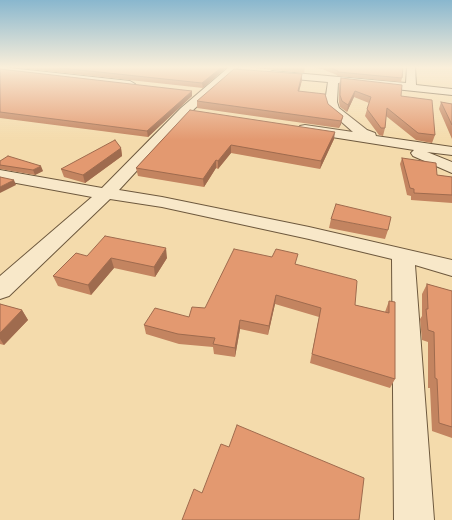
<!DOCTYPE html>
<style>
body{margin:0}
canvas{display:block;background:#f4dbac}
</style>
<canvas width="452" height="520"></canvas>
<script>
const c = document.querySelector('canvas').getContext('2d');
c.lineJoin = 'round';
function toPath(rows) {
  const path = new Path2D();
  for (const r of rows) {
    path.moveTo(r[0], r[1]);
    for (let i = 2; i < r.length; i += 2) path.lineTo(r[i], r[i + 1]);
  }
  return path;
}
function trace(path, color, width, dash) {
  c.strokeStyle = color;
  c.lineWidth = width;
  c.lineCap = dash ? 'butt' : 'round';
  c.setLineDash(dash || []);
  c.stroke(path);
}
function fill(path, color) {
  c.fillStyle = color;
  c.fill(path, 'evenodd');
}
const street = toPath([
 [0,67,130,81,135,84,130,87,0,72,0,67],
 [229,67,238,67,189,114,119,190,162,197,309,227,452,260,452,276,415,265,434,520,394,520,392,259,309,239,162,207,110,199,9,296,0,299,0,276,92,197,0,180,0,170,102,188,181,108,229,67],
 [407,67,415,67,416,85,452,89,452,95,338,83,337,102,339,108,367,130,375,133,376,136,452,147,452,155,427,152,452,162,452,173,413,156,411,153,414,150,300,132,298,129,300,126,305,125,353,132,328,110,325,102,328,82,272,77,267,74,272,71,406,83,407,67]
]);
trace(street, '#6e593e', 2);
fill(street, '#f8e8c9');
fill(toPath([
 [10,67,227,67,203,88],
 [246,67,305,67,304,73],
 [314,67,403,67,402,78,401,82,337,76,337,75,322,69,314,68],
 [0,69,192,96,148,137,0,118],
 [341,78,401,96,435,135,432,143,416,140,386,116,385,128,383,136,379,135,365,116,369,103,354,97,347,112,340,107,339,102,339,84],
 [302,80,299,92,328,104,343,116,341,124,339,128,197,108,197,101],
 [441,102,452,104,452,139,439,109],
 [190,110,334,139,320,169,231,153,218,169,216,168,204,187,138,176,136,168],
 [121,148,122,156,85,183,64,177,61,169],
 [402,158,437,175,452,177,452,203,411,200,411,196,407,195,400,164],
 [0,161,43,171,35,175,0,169],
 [331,219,388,230,385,239,329,228],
 [87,256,167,258,155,277,114,268,91,295,58,286,53,276],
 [296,264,355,305,385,312,389,301,395,379,390,388,310,363,319,317,275,304,268,335,240,329,235,357,214,354,213,347,179,344,146,334,144,325,189,317,205,308],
 [427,284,452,291,452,438,432,431,430,388,428,388,428,342,422,340,420,319,422,316,422,294],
 [0,304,22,310,28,320,4,345,0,344]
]), '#c38460');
fill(toPath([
 [222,67,227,67,203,88,202,83],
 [302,74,302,80,297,98,298,91],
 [192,91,192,96,148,137,147,131],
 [355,91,354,97,347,112,348,105],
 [343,116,341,124,339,128,341,121],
 [335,132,334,139,320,169,321,161],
 [231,145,231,153,218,169,218,161],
 [121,148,122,156,85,183,83,175],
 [216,160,216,168,204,187,203,179],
 [41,166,43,171,35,175,33,170],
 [14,180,16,185,0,193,0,187],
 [166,248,167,258,155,277,154,267],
 [111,258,114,268,91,295,88,285],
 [276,295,275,304,268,335,269,326],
 [22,310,28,320,4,345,0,339,0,333],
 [240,320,240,329,235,357,235,348]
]), '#9f6b4e');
const building = toPath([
 [52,67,222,67,202,83,52,67],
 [328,67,403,67,402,78,338,72,338,71,328,67],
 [0,69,192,91,147,131,0,112,0,69],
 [234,69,302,74,298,91,325,94,328,104,343,116,341,121,197,101,234,69],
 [341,78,402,85,401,96,432,100,435,135,418,133,387,108,385,128,381,128,367,109,371,97,355,91,348,105,342,101,340,95,341,78],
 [441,102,452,104,452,125,441,102],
 [190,110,335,132,321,161,231,145,218,161,216,160,203,179,136,168,190,110],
 [115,140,121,148,83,175,61,169,115,140],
 [8,156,41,166,33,170,0,165,0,161,8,156],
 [402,158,436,163,437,175,452,177,452,195,414,193,414,189,410,188,402,158],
 [0,177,14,180,0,187,0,177],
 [336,204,391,217,388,230,331,219,336,204],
 [105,236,166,248,154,267,111,258,88,285,53,276,76,253,87,256,105,236],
 [234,249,272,257,276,249,298,254,295,264,356,280,357,281,355,305,389,313,389,301,395,302,395,379,312,354,321,308,276,295,269,326,240,320,235,348,213,344,215,338,178,334,144,325,155,308,189,317,192,307,205,308,234,249],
 [427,284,452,291,452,427,439,423,437,379,435,378,434,332,428,330,426,309,428,309,427,284],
 [0,304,22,310,0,333,0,304],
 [237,425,364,478,359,520,182,520,194,489,202,493,221,444,229,447,237,425]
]);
fill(building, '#e39970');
trace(building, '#9f6b4e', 1);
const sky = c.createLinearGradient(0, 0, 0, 140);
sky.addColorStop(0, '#89b7ce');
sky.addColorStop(0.48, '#faefda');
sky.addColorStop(1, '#faefda00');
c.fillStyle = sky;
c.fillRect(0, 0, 452, 140);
</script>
